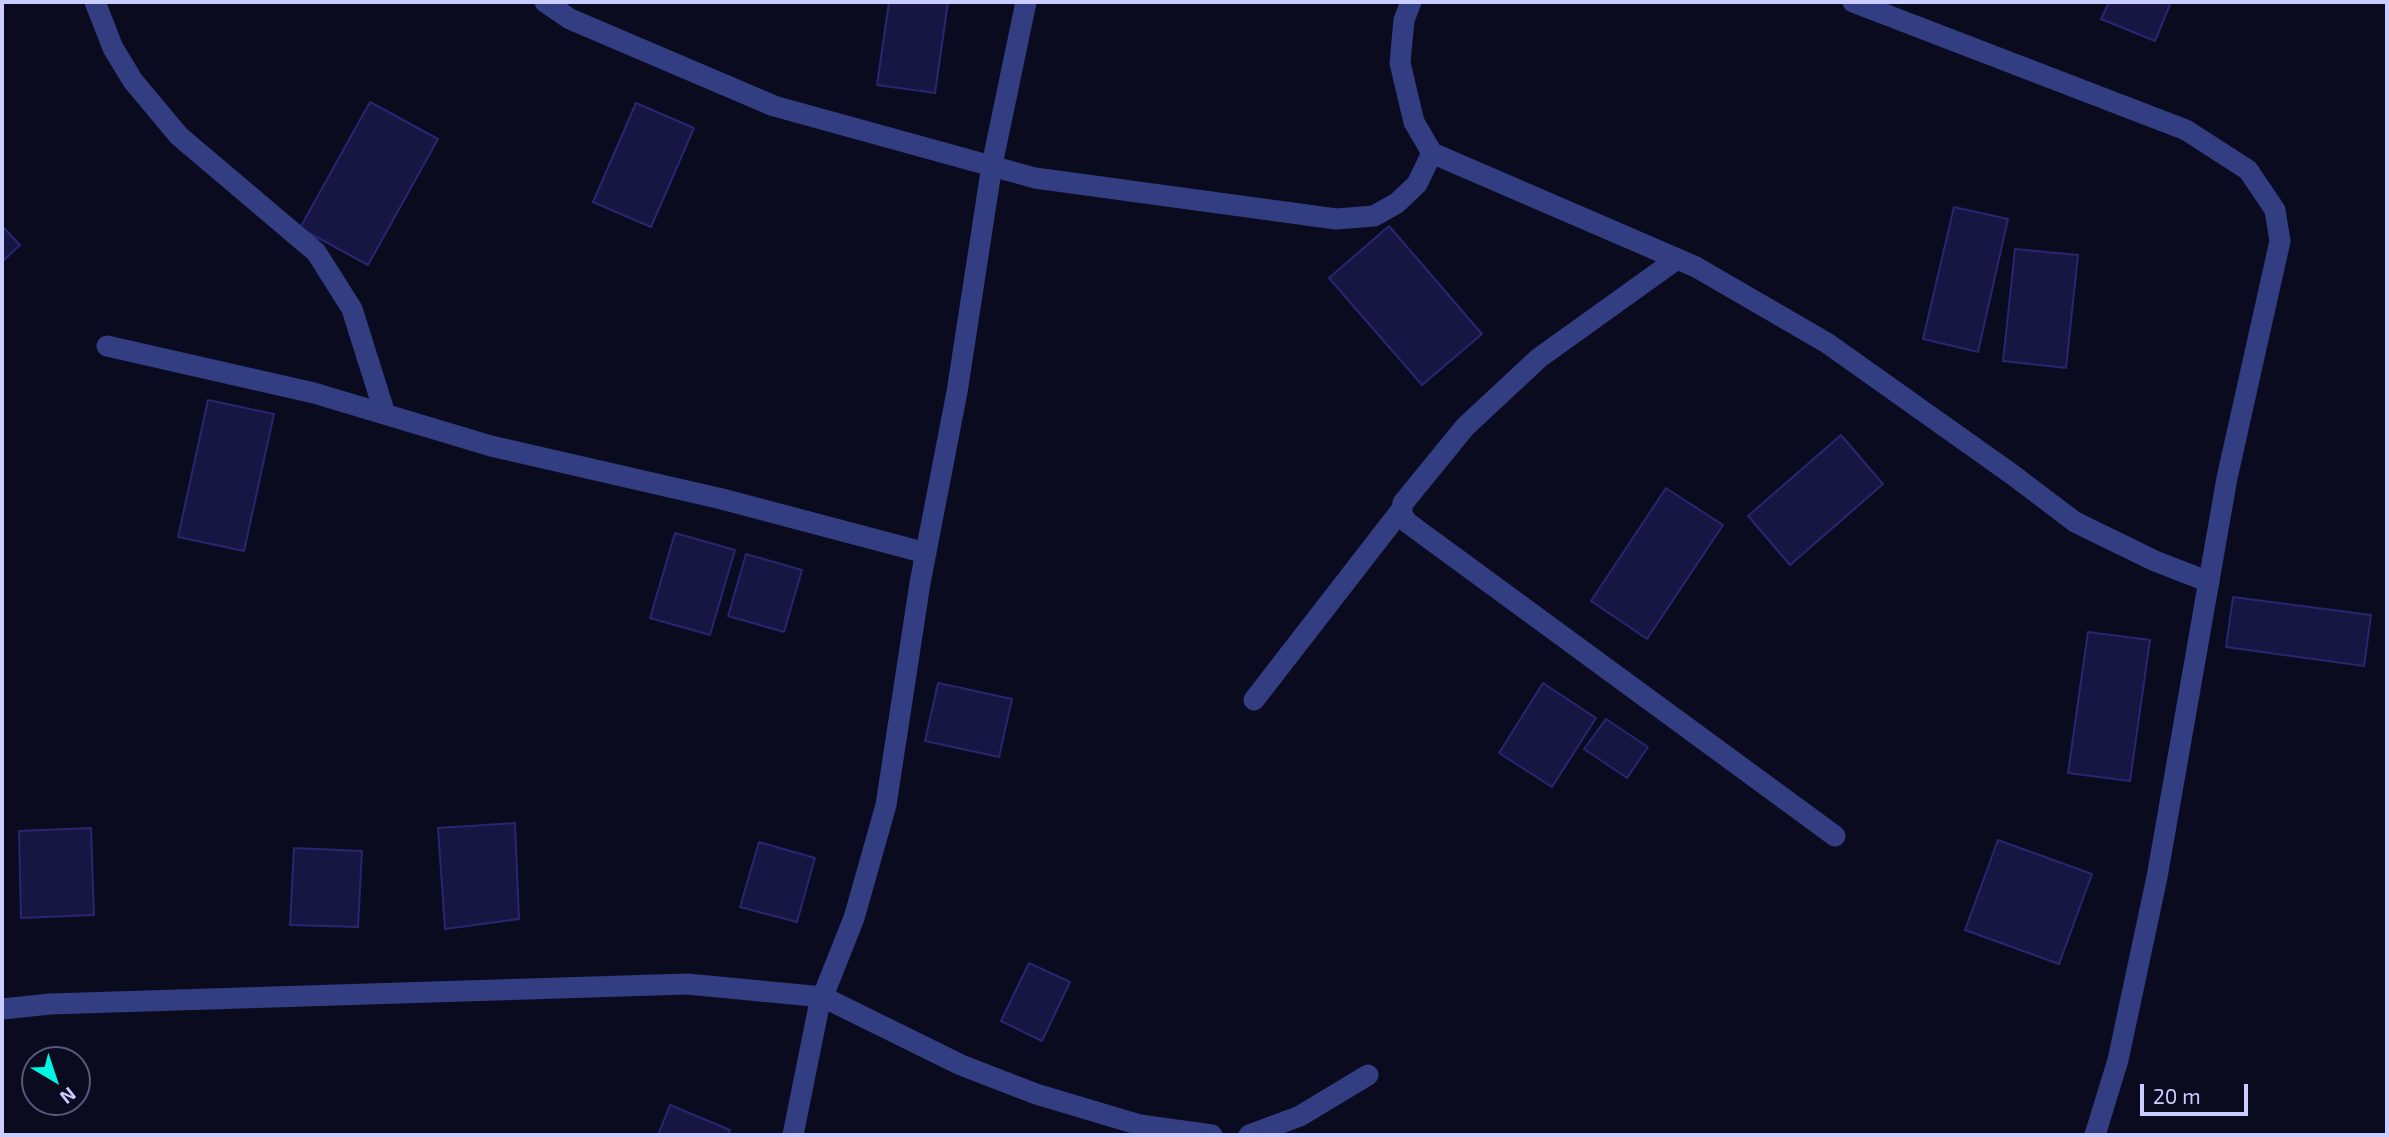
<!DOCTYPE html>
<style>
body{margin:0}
#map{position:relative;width:2389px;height:1137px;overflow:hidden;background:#0b0b20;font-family:"Exo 2",sans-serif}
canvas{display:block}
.frame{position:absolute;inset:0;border:4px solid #cacdff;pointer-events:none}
.north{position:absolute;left:21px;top:1046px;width:70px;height:70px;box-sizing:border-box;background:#0b0b20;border:2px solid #575979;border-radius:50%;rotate:141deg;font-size:19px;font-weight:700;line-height:28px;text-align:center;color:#cacdff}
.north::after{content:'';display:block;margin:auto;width:24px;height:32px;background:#00f5e2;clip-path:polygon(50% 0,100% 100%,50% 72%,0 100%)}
.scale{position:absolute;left:2140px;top:1084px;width:108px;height:32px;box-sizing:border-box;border:4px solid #cacdff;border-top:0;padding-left:9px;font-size:21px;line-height:24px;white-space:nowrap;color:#cacdff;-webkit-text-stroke:5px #0b0b20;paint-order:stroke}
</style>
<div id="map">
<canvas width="2389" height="1137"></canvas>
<div class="frame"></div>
<div class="north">N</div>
<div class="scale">20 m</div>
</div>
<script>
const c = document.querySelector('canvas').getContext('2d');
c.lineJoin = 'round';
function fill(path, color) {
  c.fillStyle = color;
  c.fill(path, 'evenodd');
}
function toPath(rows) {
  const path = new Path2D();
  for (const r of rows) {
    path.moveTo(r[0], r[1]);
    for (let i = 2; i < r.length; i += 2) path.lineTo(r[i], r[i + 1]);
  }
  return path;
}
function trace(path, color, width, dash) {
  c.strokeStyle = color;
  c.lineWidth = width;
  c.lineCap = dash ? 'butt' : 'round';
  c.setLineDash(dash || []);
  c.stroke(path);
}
const building = toPath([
 [889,2,948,2,935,93,877,85,889,2],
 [2109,2,2171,2,2155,41,2101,19,2109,2],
 [370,102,438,139,368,265,300,228,370,102],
 [636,103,694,128,651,227,593,202,636,103],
 [1954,207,2008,219,1978,352,1923,339,1954,207],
 [2,226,20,245,2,262,2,226],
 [1389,226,1482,334,1422,385,1329,278,1389,226],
 [2015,249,2078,255,2066,368,2003,361,2015,249],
 [208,400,274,414,244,551,178,537,208,400],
 [1841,435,1883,484,1790,565,1748,516,1841,435],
 [1666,488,1723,525,1647,639,1591,601,1666,488],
 [675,533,735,550,710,635,650,618,675,533],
 [746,554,802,570,784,632,728,616,746,554],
 [2233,597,2371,615,2364,666,2226,647,2233,597],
 [2088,632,2150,640,2130,781,2068,773,2088,632],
 [938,683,1012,699,999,757,925,741,938,683],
 [1543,683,1596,718,1552,787,1499,753,1543,683],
 [1606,719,1648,747,1627,778,1584,749,1606,719],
 [515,823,519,919,445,929,438,828,515,823],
 [91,828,94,915,21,918,19,831,91,828],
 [1998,840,2092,874,2059,964,1965,930,1998,840],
 [759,842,815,858,797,922,740,907,759,842],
 [294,848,362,851,358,927,290,925,294,848],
 [1029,963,1070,982,1042,1041,1001,1021,1029,963],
 [670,1105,730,1130,728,1135,658,1135,670,1105]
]);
fill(building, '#171642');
trace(building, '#282670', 2);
trace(toPath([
 [95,2,113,48,133,81,179,136,316,252,352,309,385,414],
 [545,2,570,19,774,106,1035,178,1336,219,1374,216,1397,203,1417,184,1432,153],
 [1411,2,1404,20,1400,63,1414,122,1432,153,1696,267,1827,343,2013,475,2075,522,2155,561,2209,582],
 [1853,2,2186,130,2248,170,2275,210,2280,241,2227,478,2157,877,2118,1060,2095,1135],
 [1677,259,1539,358,1465,427,1403,503,1401,514,1408,523,1835,836],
 [107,346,314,393,491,446,722,499,926,553],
 [1254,700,1402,509],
 [2,1009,50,1004,687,984,823,997,961,1065,1036,1094,1140,1125,1212,1135],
 [793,1135,819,1006,854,918,886,805,920,583,957,392,992,165,1026,2],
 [1249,1135,1300,1116,1368,1075]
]), '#323d82', 21);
</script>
